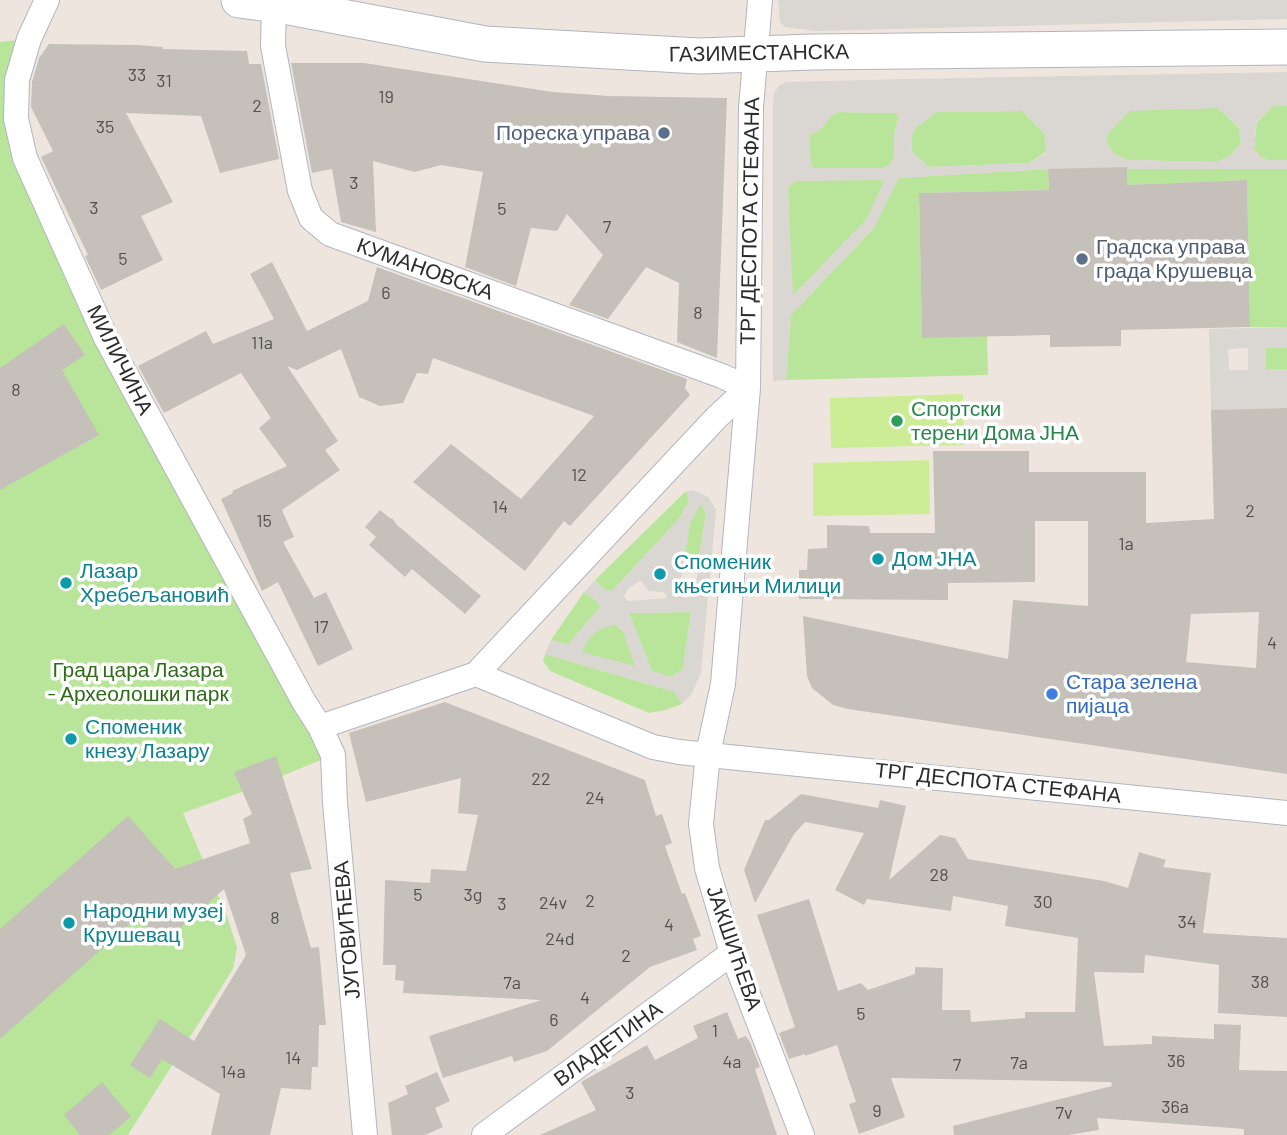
<!DOCTYPE html>
<meta charset="utf-8">
<style>
body{margin:0}
canvas{display:block;background:#eee6de}
</style>
<canvas width="1287" height="1135"></canvas>
<script>
const c = document.querySelector('canvas').getContext('2d');
c.lineJoin = 'round';
function fill(path, color) {
  c.fillStyle = color;
  c.fill(path, 'evenodd');
}
function toPath(rows) {
  const path = new Path2D();
  for (const r of rows) {
    path.moveTo(r[0], r[1]);
    for (let i = 2; i < r.length; i += 2) path.lineTo(r[i], r[i + 1]);
  }
  return path;
}
function trace(path, color, width, dash) {
  c.strokeStyle = color;
  c.lineWidth = width;
  c.lineCap = dash ? 'butt' : 'round';
  c.setLineDash(dash || []);
  c.stroke(path);
}
function drawText(font, color, halo, rows, align = 'center') {
  c.font = font + ' Barlow,sans-serif';
  c.lineWidth = 7;
  c.setLineDash([]);
  c.textBaseline = 'middle';
  c.strokeStyle = halo;
  c.fillStyle = color;
  for (const [text, x, y, turn = 0] of rows) {
    c.save();
    c.translate(x, y);
    c.rotate((+turn || 0) * Math.PI / 180);
    c.textAlign = isNaN(turn) ? turn : align;
    if (halo) c.strokeText(text, 0, 0);
    c.fillText(text, 0, 0);
    c.restore();
  }
}
fill(toPath([
 [29,39,25,158,333,755,250,789,183,813,227,916,237,948,233,969,128,1135,0,1135,0,42],
 [1273,106,1287,106,1287,160,1267,160,1260,156,1254,149,1257,122],
 [1218,108,1239,128,1241,143,1230,156,1217,162,1127,160,1114,154,1108,144,1106,137,1110,131,1130,110],
 [1022,111,1045,134,1046,152,1029,163,929,167,912,152,911,137,916,128,936,112],
 [838,112,895,113,899,115,894,136,894,157,890,165,883,168,814,168,811,166,809,135,820,130,831,116],
 [1127,167,1287,169,1287,327,1250,327,1247,180,1127,185],
 [1048,169,1049,190,919,193,922,337,987,336,988,375,786,380,791,315,874,228,898,178],
 [885,179,869,215,861,226,792,296,788,189,791,184,796,181],
 [1287,347,1287,369,1266,370,1266,348],
 [686,491,689,501,679,519,612,591,605,590,595,580],
 [700,504,705,511,705,519,699,556,685,552,690,524],
 [584,592,597,601,600,607,568,645,551,640],
 [691,612,683,669,671,677,652,671,629,613],
 [614,624,623,631,636,667,581,652,589,638,597,631],
 [545,654,675,692,682,704,666,710,649,713,550,671,543,661]
]), '#b8e59a');
fill(toPath([
 [963,394,964,445,831,448,830,398],
 [929,460,930,514,813,516,813,463]
]), '#cced95');
fill(toPath([
 [778,0,1287,0,1287,19,815,31,785,27,780,22],
 [1287,72,1287,106,1273,106,1257,121,1254,149,1260,156,1267,160,1287,160,1287,169,1048,169,899,178,874,228,791,315,786,380,773,381,773,106,774,93,779,86,786,82,907,79],
 [1218,108,1239,127,1241,143,1230,156,1217,162,1127,160,1114,154,1108,144,1106,137,1110,131,1130,111],
 [1022,111,1045,134,1046,153,1030,163,929,167,912,152,911,137,916,128,936,112],
 [838,112,895,113,899,115,894,136,894,158,890,165,883,168,814,168,811,166,809,135,820,130,831,116],
 [884,180,869,215,860,226,793,295,788,189,791,184,796,181],
 [1287,327,1287,347,1266,348,1266,369,1287,369,1287,408,1211,410,1209,329],
 [1248,348,1248,370,1229,370,1228,349],
 [694,490,708,497,716,510,701,673,691,695,682,704,675,692,545,654,551,640,568,645,600,607,597,601,584,592,595,580,605,590,612,591,679,519,689,501,686,491],
 [700,504,705,511,705,519,699,555,685,552,690,524],
 [687,567,698,571,694,595,686,598,681,596,678,588,683,571],
 [640,580,649,591,664,592,667,598,628,601,624,596,628,589],
 [691,612,683,669,671,677,652,671,629,613],
 [614,624,623,631,635,666,582,652,589,638,597,631]
]), '#dad6d1');
fill(toPath([
 [49,44,138,45,163,47,163,49,247,51,249,64,261,64,279,159,220,173,201,116,126,113,173,202,141,216,163,260,101,290,85,256,88,255,41,157,53,151,31,107,32,82,39,58],
 [291,63,364,63,553,92,609,96,727,98,717,358,677,342,679,283,646,267,608,319,569,305,603,255,567,214,557,231,531,228,516,286,465,267,483,172,441,165,415,172,373,161,376,232,341,222,332,169,312,173],
 [1127,167,1127,185,1247,180,1250,327,1121,330,1121,346,1050,347,1050,335,922,338,919,193,1049,190,1048,169],
 [272,262,307,331,368,301,377,267,687,379,685,388,690,395,570,526,564,521,525,571,413,482,451,444,521,499,594,416,433,358,428,374,417,373,403,403,380,406,359,397,341,349,297,370,287,366,338,441,325,450,340,470,282,510,294,537,283,542,314,598,326,592,353,649,318,666,278,582,262,591,221,499,233,493,232,491,287,466,259,428,271,418,241,373,164,413,138,366,206,331,213,344,274,319,250,274],
 [64,324,85,355,62,370,99,435,0,490,0,368],
 [1287,408,1287,774,848,709,833,705,812,688,807,676,803,616,1008,659,1013,600,1088,606,1088,521,1035,521,1035,582,948,583,948,600,799,599,799,570,807,570,808,549,827,548,827,525,869,526,870,533,935,533,933,451,1029,451,1029,472,1146,472,1146,523,1214,519,1211,410],
 [1259,612,1256,668,1186,662,1191,614],
 [380,510,391,519,392,518,397,525,481,596,465,614,412,569,405,577,369,545,376,537,365,527],
 [445,702,645,780,656,816,662,814,672,843,665,846,682,894,685,893,701,936,693,939,697,950,650,967,547,1051,514,1062,512,1056,443,1078,429,1036,541,1000,403,993,404,981,395,980,396,965,383,965,385,880,430,883,431,869,466,871,478,815,458,813,461,778,366,802,349,733],
 [276,756,312,869,290,873,311,948,319,947,326,1025,319,1025,318,1067,312,1067,311,1090,281,1088,270,1135,211,1135,220,1094,162,1059,150,1078,130,1065,160,1019,194,1041,246,955,224,889,162,944,138,917,0,1039,0,929,128,816,175,869,250,843,243,819,252,814,234,772],
 [801,794,878,808,880,800,906,806,889,880,940,835,955,838,968,859,1104,881,1128,888,1139,852,1166,860,1163,867,1211,873,1203,933,1287,938,1287,1017,1218,1013,1219,965,1145,955,1144,973,1094,972,1104,1046,1152,1044,1152,1036,1214,1039,1214,1024,1241,1025,1239,1070,1287,1071,1287,1135,1244,1135,1244,1129,1097,1118,1099,1130,1068,1135,954,1135,953,1126,1112,1086,1111,1082,891,1078,905,1117,859,1134,849,1104,856,1102,837,1045,805,1056,805,1054,789,1059,779,1033,795,1027,757,915,809,899,838,991,861,983,868,990,915,974,915,967,943,968,942,1010,970,1010,971,1022,1025,1018,1025,1012,1075,1012,1078,938,1005,926,1008,906,953,896,951,911,867,899,864,905,835,890,864,833,805,822,794,834,755,903,744,870,765,820,769,820],
 [727,1012,738,1039,746,1036,750,1042,760,1067,755,1069,777,1135,540,1135,596,1110,581,1082,647,1045,655,1060,698,1038,693,1026],
 [437,1072,450,1101,435,1108,443,1127,425,1135,392,1135,388,1103,408,1094,405,1086],
 [102,1082,131,1117,109,1135,80,1135,64,1115]
]), '#c6c0ba');
const street = toPath([
 [47,0,29,39,17,80,16,119,25,158,106,338,304,702,320,727,333,755,335,803,365,1135],
 [760,0,751,108,748,388,723,684,708,754,701,824,707,868,732,953,802,1135],
 [274,4,273,46,300,191,311,218,330,234,722,376,748,388,716,418,476,674,320,727],
 [476,674,653,747,679,752,1287,813],
 [484,1135,732,953]
]);
const secondary = toPath([
 [239,0,284,6,485,44,699,56,813,52,1287,47]
]);
trace(street, '#b2b5c0', 26);
trace(secondary, '#b2b5c0', 37);
trace(street, '#fff', 24);
trace(secondary, '#fff', 35);
for (const [x, y, r, color] of [
 [664,133,7,"#5c6f8a"],
 [1082,259,7,"#5c6f8a"],
 [897,421,7,"#2e9e5b"],
 [878,559,7,"#0f9aa8"],
 [660,574,7,"#0f9aa8"],
 [66,583,7,"#0f9aa8"],
 [1052,694,7,"#3f7fe0"],
 [71,739,7,"#0f9aa8"],
 [69,923,7,"#0f9aa8"]
]) {
  const dot = new Path2D();
  dot.arc(x, y, r, 0, 2 * Math.PI);
  c.fillStyle = color;
  c.fill(dot);
  trace(dot, '#fff', 2.5);
}
drawText('18px', '#525150', null, [
 ["33",137,75],
 ["31",164,81],
 ["19",386,97],
 ["2",257,106],
 ["35",105,127],
 ["3",354,183],
 ["3",94,208],
 ["5",502,209],
 ["7",607,227],
 ["5",123,259],
 ["6",386,293],
 ["8",698,313],
 ["11a",262,343],
 ["8",16,390],
 ["12",579,475],
 ["14",500,507],
 ["2",1250,511],
 ["15",264,521],
 ["1a",1126,544],
 ["17",321,627],
 ["4",1272,643],
 ["22",541,779],
 ["24",595,798],
 ["28",939,875],
 ["5",418,895],
 ["3g",473,895],
 ["2",590,901],
 ["30",1043,902],
 ["24v",553,903],
 ["3",502,904],
 ["8",275,918],
 ["34",1187,922],
 ["4",669,925],
 ["24d",560,939],
 ["2",626,956],
 ["38",1260,982],
 ["7a",512,983],
 ["4",585,998],
 ["5",861,1014],
 ["6",554,1020],
 ["1",715,1031],
 ["14",293,1058],
 ["36",1176,1061],
 ["4a",732,1062],
 ["7a",1019,1063],
 ["7",957,1065],
 ["14a",233,1072],
 ["3",630,1093],
 ["36a",1175,1107],
 ["9",877,1111],
 ["7v",1064,1113]
]);
drawText('21px', '#2c2c2c', '#fff', [
 ["ГАЗИМЕСТАНСКА",759,53,-1],
 ["ТРГ ДЕСПОТА СТЕФАНА",750,221,-89],
 ["КУМАНОВСКА",425,269,20],
 ["МИЛИЧИНА",120,360,63],
 ["ТРГ ДЕСПОТА СТЕФАНА",998,783,6],
 ["ЈУГОВИЋЕВА",347,930,-95],
 ["ЈАКШИЋЕВА",734,948,71],
 ["ВЛАДЕТИНА",608,1044,-36]
]);
drawText('21px', '#4e5e75', '#fff', [
 ["Пореска управа",650,133],
 ["Градска управа",1096,247,"left"],
 ["града Крушевца",1096,271,"left"]
], 'right');
drawText('21px', '#27864d', '#fff', [
 ["Спортски",911,409],
 ["терени Дома ЈНА",911,433]
], 'left');
drawText('21px', '#0d838f', '#fff', [
 ["Дом ЈНА",892,559],
 ["Споменик",674,562],
 ["књегињи Милици",674,586],
 ["Лазар",80,571],
 ["Хребељановић",80,595],
 ["Споменик",85,727],
 ["кнезу Лазару",85,751],
 ["Народни музеј",83,911],
 ["Крушевац",83,935]
], 'left');
drawText('21px', '#2f6c19', '#fff', [
 ["Град цара Лазара",138,670],
 ["- Археолошки парк",138,694]
]);
drawText('21px', '#366cbe', '#fff', [
 ["Стара зелена",1066,682],
 ["пијаца",1066,706]
], 'left');
</script>
